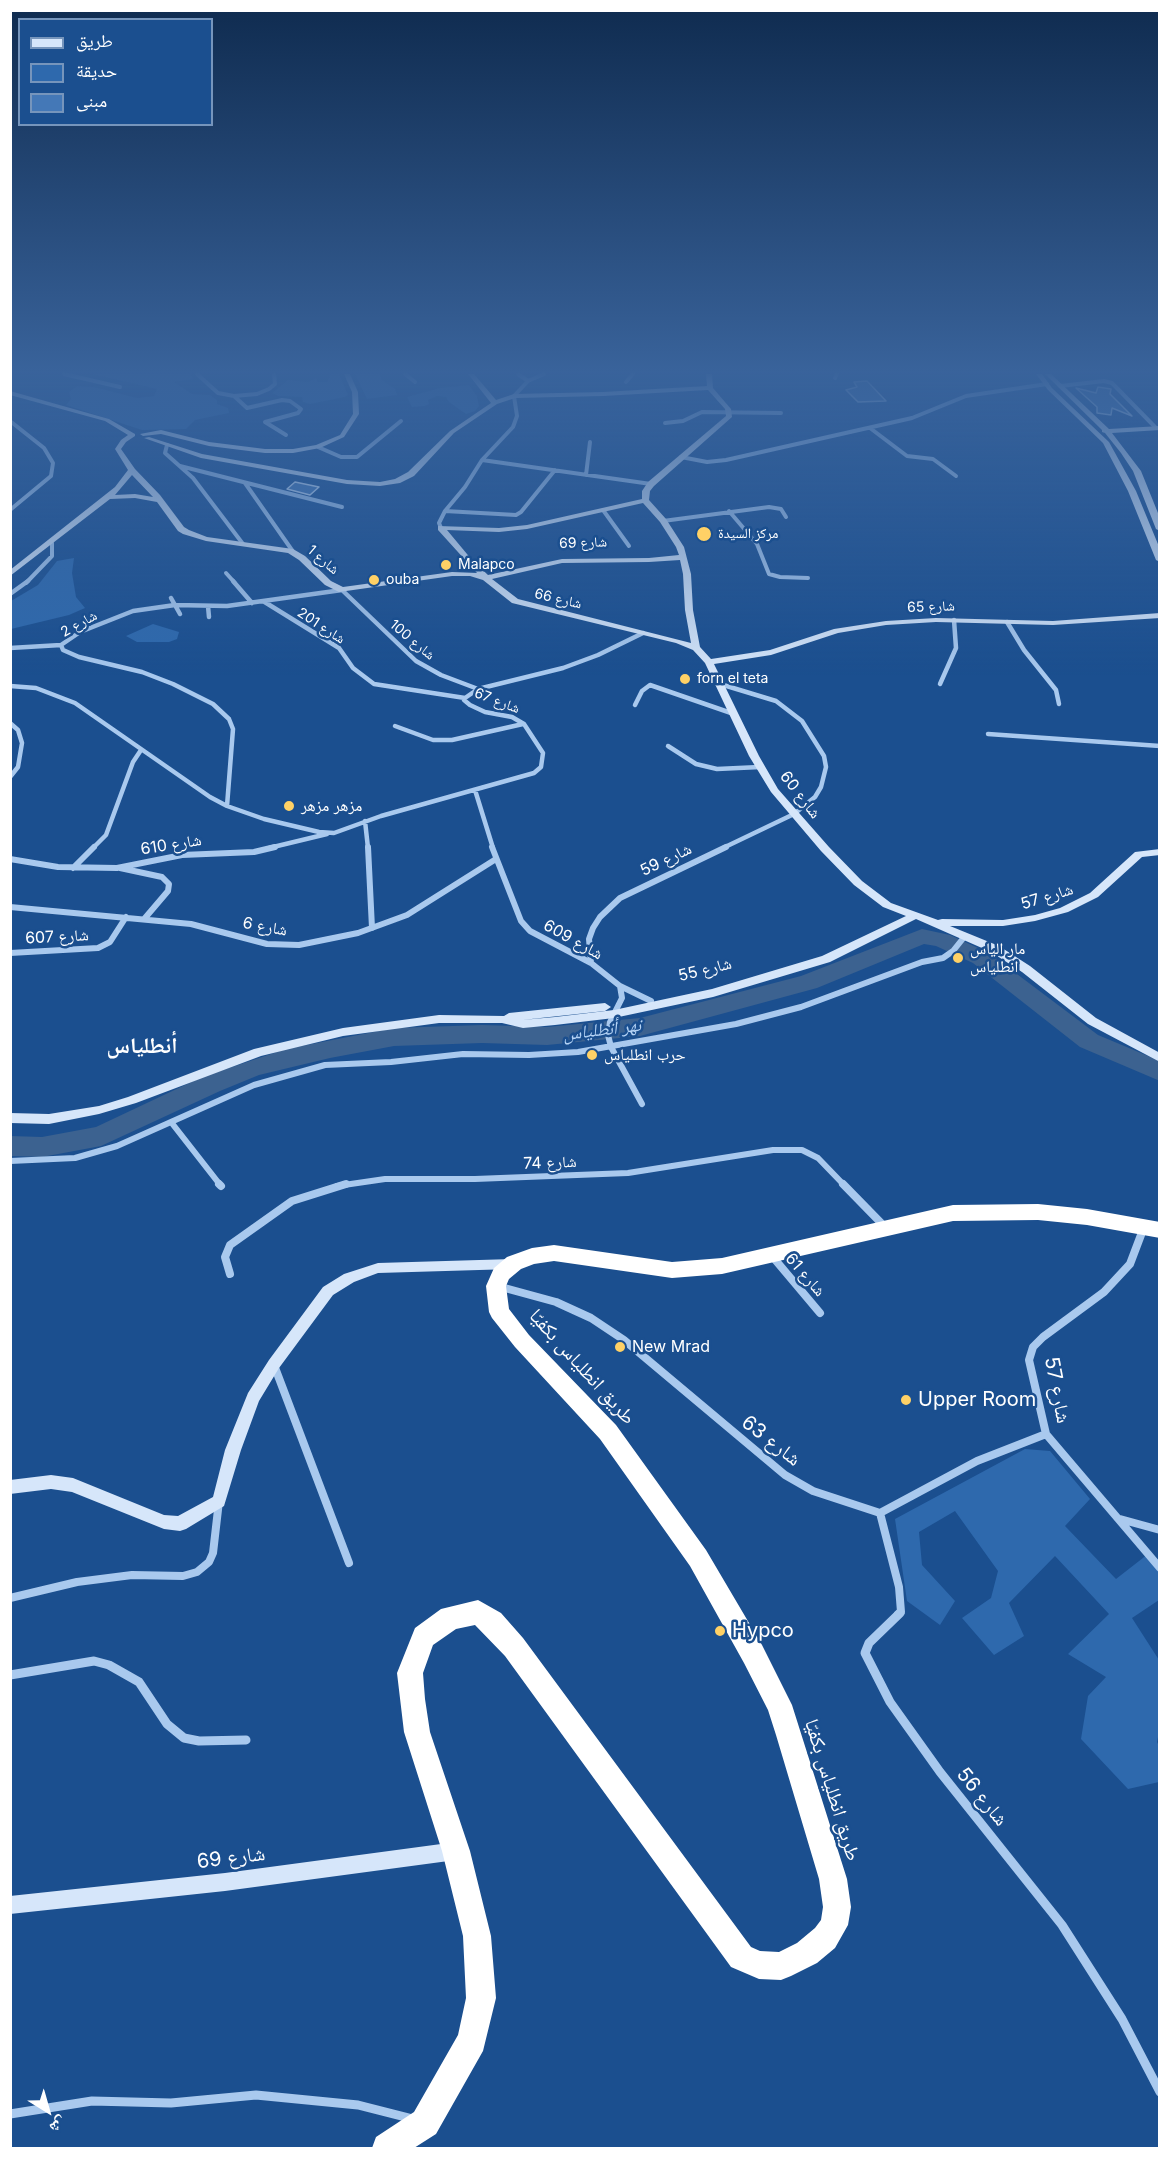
<!DOCTYPE html>
<meta charset="utf-8">
<style>
body{margin:0}
#map{position:relative;width:1170px;height:2159px;overflow:hidden;background:#1b4f8f;font-family:Inter,"Noto Naskh Arabic",sans-serif}
canvas{display:block}
.frame{position:absolute;inset:0;border:12px solid #fff;pointer-events:none}
.legend{position:absolute;left:18px;top:18px;width:195px;height:108px;box-sizing:border-box;background:#1b4f8f;border:2px solid #7695bc;margin:0;padding:8px 10px;list-style:none;font-size:18px;color:#fff}
.legend li{display:flex;align-items:center;gap:12px;height:30px}
.legend b{width:30px;border:2px solid #7695bc}
.north{position:absolute;left:18px;top:2081px;width:60px;height:60px;-webkit-text-stroke:4px #1b4f8f;paint-order:stroke;rotate:143deg;font-size:16px;font-weight:700;line-height:24px;text-align:center;color:#fff}
.north::after{content:'';display:block;margin:auto;width:21px;height:27px;background:#fff;clip-path:polygon(50% 0,100% 100%,50% 72%,0 100%)}
</style>
<div id="map">
<canvas width="1170" height="2159"></canvas>
<div class="frame"></div>
<ul class="legend">
<li><b style="height:8px;background:#d6e6fa"></b>طريق</li>
<li><b style="height:16px;background:#2e69ad"></b>حديقة</li>
<li><b style="height:16px;background:#4478b7"></b>مبنى</li>
</ul>
<div class="north">ش</div>
</div>
<script>
const c = document.querySelector('canvas').getContext('2d');
c.lineJoin = 'round';
function fill(path, color) {
  c.fillStyle = color;
  c.fill(path, 'evenodd');
}
function toPath(rows) {
  const path = new Path2D();
  for (const r of rows) {
    path.moveTo(r[0], r[1]);
    for (let i = 2; i < r.length; i += 2) path.lineTo(r[i], r[i + 1]);
  }
  return path;
}
function trace(path, color, width, dash) {
  c.strokeStyle = color;
  c.lineWidth = width;
  c.lineCap = dash ? 'butt' : 'round';
  c.setLineDash(dash || []);
  c.stroke(path);
}
function drawText(font, color, halo, rows, align = 'center') {
  c.font = font + ' Inter,"Noto Naskh Arabic",sans-serif';
  c.lineWidth = 5;
  c.setLineDash([]);
  c.textBaseline = 'middle';
  c.strokeStyle = halo;
  c.fillStyle = color;
  for (const [text, x, y, turn = 0] of rows) {
    c.save();
    c.translate(x, y);
    c.rotate((+turn || 0) * Math.PI / 180);
    c.textAlign = isNaN(turn) ? turn : align;
    if (halo) c.strokeText(text, 0, 0);
    c.fillText(text, 0, 0);
    c.restore();
  }
}
fill(toPath([
 [92,374,191,374,193,379,174,382,192,394,210,395,217,400,217,404,228,408,229,413,195,420,186,429,142,430,66,405,71,399,69,392,77,386,94,387,137,398,154,396,157,389],
 [331,374,339,374,348,395,345,397,310,404,303,402,302,397,278,396,272,393,288,380,308,382,316,378,318,382,327,382],
 [355,374,379,374,382,380,395,389,397,395,367,399],
 [469,385,477,396,479,406,475,411,466,414,449,402,446,397,437,396,428,400,429,404,425,406,412,407,407,397,440,388],
 [74,558,72,573,76,597,85,608,69,615,11,629,11,601,38,585,57,561],
 [153,624,179,632,177,639,169,642,137,642,126,636],
 [1025,1449,1050,1451,1090,1499,1065,1526,1116,1579,1148,1554,1159,1566,1159,1600,1132,1618,1159,1660,1160,1727,1157,1742,1159,1746,1159,1782,1128,1789,1081,1739,1088,1696,1106,1677,1068,1654,1109,1614,1055,1556,1009,1603,1024,1636,994,1655,962,1618,991,1598,998,1571,955,1511,919,1532,922,1565,955,1601,940,1625,907,1601,895,1519]
]), '#2e69ad');
fill(toPath([
 [922,929,950,935,989,953,1098,1035,1160,1061,1160,1081,1080,1047,973,963,936,946,924,944,817,988,640,1036,547,1045,482,1043,394,1046,330,1058,259,1075,220,1091,101,1146,42,1157,10,1156,10,1136,42,1137,96,1127,202,1077,286,1049,394,1028,482,1025,547,1027,640,1018,801,976,922,929]
]), '#3c6290');
const building = toPath([
 [867,381,886,401,858,402,846,390,857,387,854,382,867,381],
 [1098,387,1111,389,1110,394,1132,416,1112,408,1111,415,1097,413,1097,407,1076,388,1096,393,1098,387],
 [295,482,319,487,310,495,287,489,295,482]
]);
fill(building, '#4478b7');
trace(building, '#cfe3fa', 1.5);
trace(toPath([
 [64,374,120,387],
 [197,374,218,393,234,396,257,394,269,389,275,384,274,374],
 [405,374,415,382],
 [518,374,528,381],
 [835,378,837,374],
 [626,382,633,374],
 [1060,386,1104,381,1112,383,1156,428],
 [234,396,247,408,282,400,290,401,301,409,298,413,265,422,286,435],
 [10,421,44,448,53,463,51,476,10,510],
 [665,423,683,421,702,412,781,413],
 [870,428,907,456,933,459,956,476],
 [167,445,165,453,193,478,243,544],
 [318,447,341,457,357,457,401,421],
 [681,457,707,462,726,460,912,418,966,396,1047,384],
 [482,460,651,484],
 [180,466,342,507],
 [586,475,590,442],
 [245,483,294,553],
 [603,510,629,546],
 [445,511,516,515,521,512,555,470],
 [729,511,757,544,769,574,780,577,808,578],
 [663,521,769,507,781,509,786,517],
 [441,528,439,523,445,511,465,487,482,460,513,427,517,416,514,396,528,381,544,374],
 [226,573,235,583],
 [26,583,52,556,52,543]
]), '#a9c9ee', 4);
trace(toPath([
 [233,581,252,603],
 [10,594,28,581],
 [171,598,180,614],
 [263,601,339,648,353,668,374,684,465,698],
 [208,606,209,617],
 [1007,622,1024,650,1056,690,1059,704],
 [10,648,61,645],
 [720,684,776,701,802,721,824,756,826,767,821,787,815,797,794,814,723,848],
 [940,684,956,648,954,620],
 [10,686,36,688,75,703,210,797,227,806,264,819,319,832,334,833,381,816,534,773,541,767,543,753,524,724,512,717,485,712,470,705,464,700,465,698,478,689,563,668,598,655,643,633],
 [635,705,642,691,650,685,734,714],
 [10,723,18,730,22,743,18,767,10,777],
 [395,726,433,740,452,740,523,724],
 [988,734,1160,746],
 [668,746,696,764,717,769,760,767],
 [475,790,493,848],
 [227,806,233,729,229,719,213,704,173,684,142,672,79,657,63,650,61,645,80,632,133,611,175,605,227,606,342,590,416,661,441,675,478,689],
 [365,821,368,848],
 [93,848,106,835,133,762,141,750],
 [269,848,327,834]
]), '#a9c9ee', 4.5);
trace(toPath([
 [368,847,372,928],
 [492,847,521,921,530,931,591,963,620,986,622,998,610,1022,608,1035,611,1047,642,1104],
 [10,859,58,867,117,868,182,855,254,852,275,847],
 [73,868,94,847],
 [120,868,162,877,169,884,168,891,145,918],
 [10,907,191,924,267,944,299,945,358,933,407,915,496,859],
 [10,953,98,948,110,942,126,917],
 [591,963,589,939,593,928,600,917,620,898,726,847],
 [620,986,651,1001],
 [171,1122,221,1186],
 [10,1161,75,1158,117,1146,254,1085,325,1065,391,1062,463,1054,529,1055,578,1052,736,1024,801,1007,922,962,943,958,953,951,965,936],
 [337,1186,385,1179,475,1179,628,1173,773,1150,802,1150,818,1158,845,1186]
]), '#a9c9ee', 6);
trace(toPath([
 [219,1184,221,1186],
 [843,1184,885,1227],
 [1144,1227,1130,1264,1104,1292,1043,1337,1033,1347,1029,1360,1046,1434,1160,1568],
 [772,1256,820,1313],
 [230,1274,225,1257,230,1245,292,1201,346,1184],
 [501,1287,556,1302,591,1318,624,1340,785,1475,813,1491,880,1513,977,1461,1046,1434],
 [274,1365,349,1563],
 [880,1513,899,1587,901,1612,898,1614],
 [1120,1519,1160,1530],
 [10,1598,77,1582,132,1575,183,1576,197,1572,209,1562,213,1553,219,1501]
]), '#a9c9ee', 8);
trace(toPath([
 [900,1613,869,1643,865,1653,890,1702,940,1772,1062,1925,1122,2019,1160,2092],
 [10,1675,94,1661,109,1665,139,1682,167,1724,184,1738,199,1741,246,1740],
 [10,2114,92,2101,171,2103,256,2095,358,2105,413,2119]
]), '#a9c9ee', 9);
fill(toPath([
 [344,374,350,374,358,392,359,414,344,437,320,448,293,453,265,453,209,446,161,434,143,436,140,434,161,430,209,442,265,449,293,449,316,445,340,435,353,414,352,392,344,374],
 [468,374,474,374,496,400,514,394,603,392,707,386,706,374,712,374,713,388,731,409,732,417,654,486,650,491,649,500,666,519,684,547,691,574,693,610,700,647,711,659,770,650,834,629,886,621,936,618,1053,621,1160,613,1160,618,1053,625,936,622,886,625,838,633,771,655,714,664,759,756,778,789,829,847,862,881,891,903,938,920,942,919,1003,920,1035,915,1060,908,1090,893,1135,852,1160,849,1160,855,1142,857,1098,897,1068,912,1035,921,1003,926,950,926,999,946,1030,966,1096,1018,1160,1053,1160,1062,1088,1024,1022,972,991,952,916,919,830,962,713,997,614,1018,555,1025,523,1028,502,1023,439,1023,343,1036,261,1056,136,1103,99,1114,49,1124,10,1123,10,1113,49,1114,99,1106,128,1097,254,1049,343,1028,439,1015,504,1016,509,1013,605,1003,611,1007,605,1011,522,1020,555,1017,614,1010,712,989,822,956,906,916,883,907,854,885,821,851,771,792,749,756,705,663,693,650,676,643,512,603,483,580,470,576,452,576,339,592,325,585,299,560,288,553,206,541,183,534,178,531,157,502,135,498,110,499,10,576,10,570,115,487,128,470,115,449,121,440,128,435,105,421,10,395,10,391,109,419,135,434,135,436,126,442,121,449,135,469,160,495,184,527,189,530,207,537,293,549,305,556,331,581,343,587,452,572,477,573,438,530,438,526,499,528,527,525,642,499,642,491,648,482,726,416,725,409,708,390,603,396,515,398,497,404,454,433,414,476,400,483,380,486,347,484,201,458,144,438,149,437,202,454,347,480,380,482,395,479,408,472,450,431,491,403,468,374],
 [132,475,153,497,135,494,115,495,132,475],
 [643,503,660,522,676,547,679,555,649,558,562,559,488,575,472,560,447,530,499,532,527,529,643,503],
 [680,560,683,574,685,610,691,643,518,599,492,579,562,563,649,562,680,560],
 [1036,374,1042,374,1052,388,1109,442,1136,491,1160,549,1160,562,1156,560,1128,491,1103,443,1048,390,1036,374],
 [1045,374,1051,374,1109,429,1160,426,1160,430,1112,433,1141,471,1160,518,1160,531,1156,529,1133,471,1121,453,1105,433,1102,432,1102,430,1045,374],
 [513,1259,518,1260,520,1264,518,1268,513,1269,378,1273,354,1282,333,1295,279,1368,259,1401,241,1450,224,1506,186,1529,180,1531,164,1529,72,1492,51,1489,10,1494,10,1480,51,1475,73,1478,164,1515,178,1516,213,1497,225,1450,248,1393,269,1360,323,1287,344,1274,378,1263,513,1259],
 [456,1842,462,1845,465,1851,462,1857,456,1860,225,1891,10,1914,10,1896,225,1873,456,1842]
]), '#d6e6fa');
fill(toPath([
 [1038,1204,1087,1209,1160,1222,1160,1238,1087,1225,1038,1220,953,1221,722,1274,672,1278,554,1261,534,1264,521,1269,509,1279,506,1286,509,1309,529,1335,616,1425,706,1550,762,1645,792,1705,847,1879,851,1907,848,1925,835,1948,817,1963,791,1976,781,1980,759,1979,731,1967,505,1656,475,1625,456,1629,433,1645,423,1673,425,1699,430,1732,470,1851,491,1936,496,1998,483,2051,436,2134,414,2148,372,2148,376,2137,414,2112,458,2035,466,1998,463,1936,442,1851,404,1732,397,1673,415,1628,441,1609,478,1600,501,1613,523,1638,751,1947,760,1951,779,1952,797,1943,815,1928,821,1920,823,1907,819,1879,776,1735,768,1710,744,1663,690,1566,600,1439,515,1347,492,1318,489,1312,486,1286,494,1268,507,1257,532,1248,554,1245,672,1262,722,1258,953,1205,1038,1204]
]), '#fff');
const sky = c.createLinearGradient(0, 0, 0, 676);
sky.addColorStop(0, '#0f2b4f');
sky.addColorStop(0.55, '#39639b');
sky.addColorStop(1, '#39639b00');
c.fillStyle = sky;
c.fillRect(0, 0, 1170, 676);
for (const [x, y, r, color] of [
 [704,534,8,"#ffd166"],
 [446,565,6,"#ffd166"],
 [374,580,6,"#ffd166"],
 [685,679,6,"#ffd166"],
 [289,806,6,"#ffd166"],
 [958,958,6,"#ffd166"],
 [592,1055,6,"#ffd166"],
 [620,1347,6,"#ffd166"],
 [906,1400,6,"#ffd166"],
 [720,1631,6,"#ffd166"]
]) {
  const dot = new Path2D();
  dot.arc(x, y, r, 0, 2 * Math.PI);
  c.fillStyle = color;
  c.fill(dot);
  trace(dot, '#1b4f8f', 2);
}
drawText('14px', '#fff', '#1b4f8f', [
 ["مركز السيدة",718,534],
 ["Malapco",458,565],
 ["ouba",386,580],
 ["forn el teta",697,679]
], 'left');
drawText('14px', '#fff', '#1b4f8f', [
 ["شارع 69",583,543,-2],
 ["شارع 1",323,560,40],
 ["شارع 66",558,599,13],
 ["شارع 65",931,607,-2],
 ["شارع 2",79,624,-29],
 ["شارع 201",321,626,33],
 ["شارع 100",412,640,40],
 ["شارع 67",497,701,21]
]);
drawText('16px', '#fff', '#1b4f8f', [
 ["شارع 60",800,795,52],
 ["شارع 610",171,845,-9],
 ["شارع 59",666,860,-26],
 ["شارع 57",1047,897,-17],
 ["شارع 6",265,927,10],
 ["شارع 607",57,937,-3],
 ["شارع 609",573,940,29],
 ["شارع 55",705,970,-14],
 ["شارع 74",550,1163,-2],
 ["شارع 61",805,1275,49]
]);
drawText('16px', '#fff', '#1b4f8f', [
 ["مزهر مزهر",301,806],
 ["مار الياس",970,949],
 ["انطلياس",970,967],
 ["حرب انطلياس",604,1055],
 ["New Mrad",632,1347]
], 'left');
drawText('italic 18px', '#b5d3f5', '#1b4f8f', [
 ["نهر أنطلياس",602,1030,-7]
]);
drawText('20px', '#fff', '#1b4f8f', [
 ["طريق انطلياس بكفيّا",582,1367,48],
 ["شارع 57",1057,1390,79],
 ["شارع 63",771,1441,38],
 ["طريق انطلياس بكفيّا",832,1790,73],
 ["شارع 56",982,1797,51],
 ["شارع 69",231,1858,-7]
]);
drawText('20px', '#fff', '#1b4f8f', [
 ["Upper Room",918,1400],
 ["Hypco",732,1631]
], 'left');
drawText('bold 22px', '#fff', '#1b4f8f', [
 ["أنطلياس",142,1046]
]);
</script>
